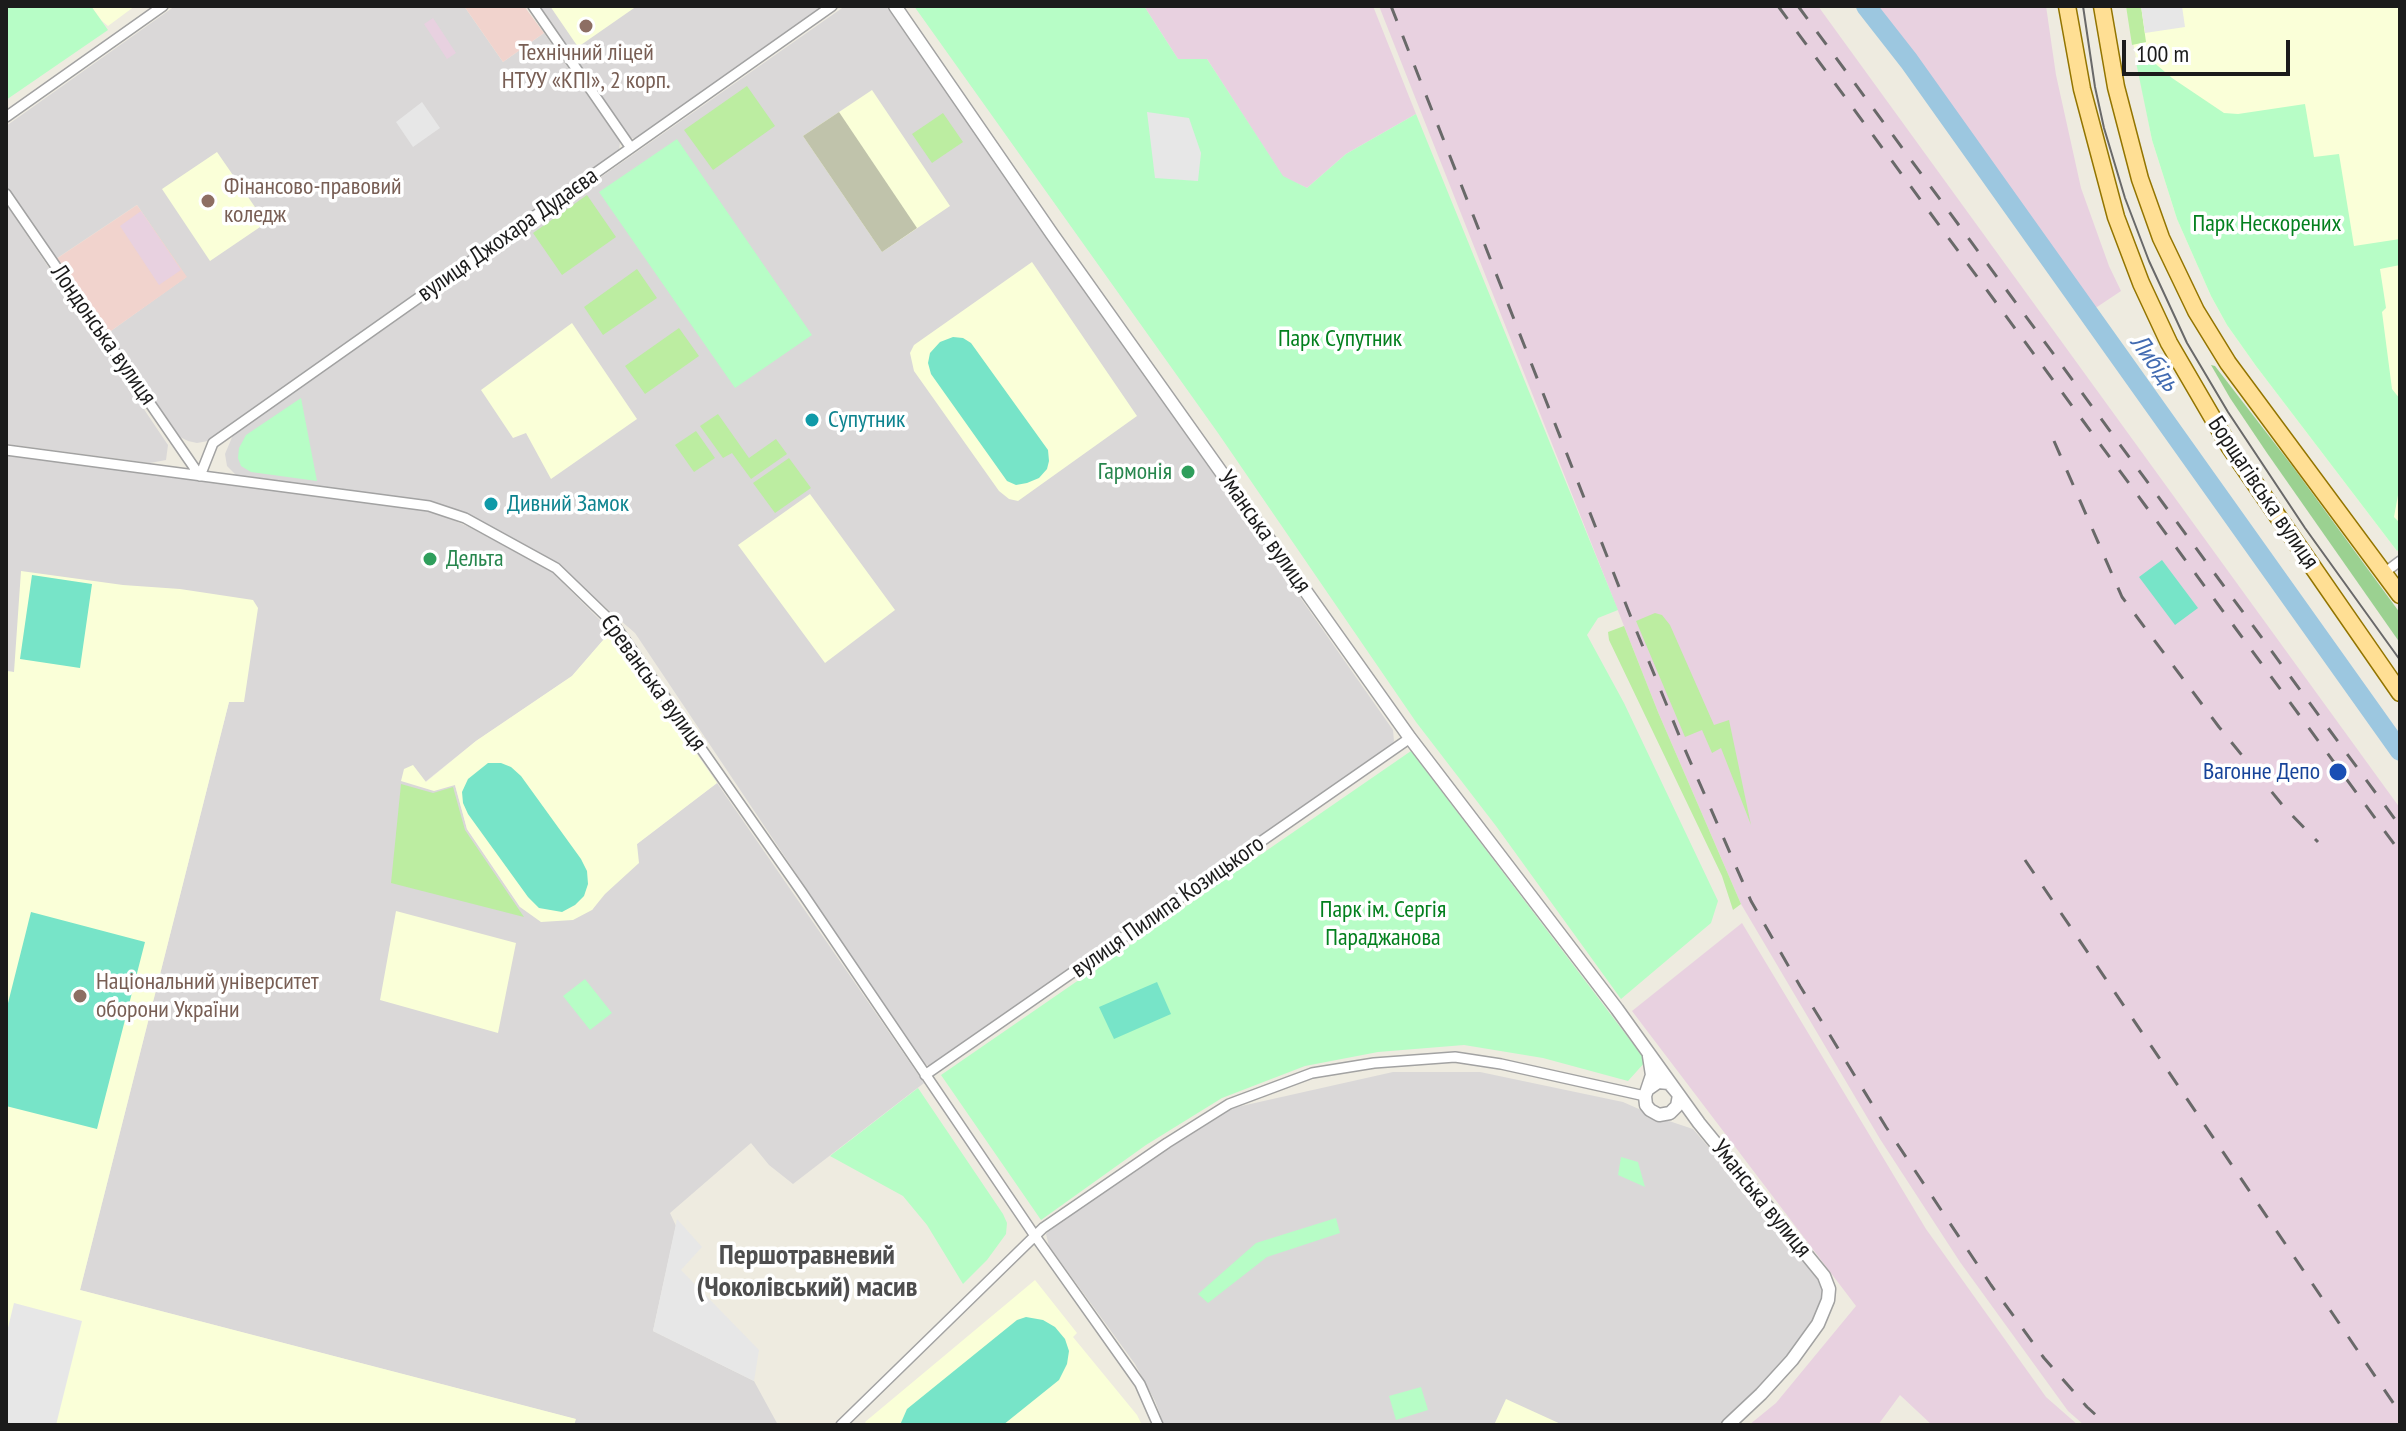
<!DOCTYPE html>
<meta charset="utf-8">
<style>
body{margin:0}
#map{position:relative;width:2406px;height:1431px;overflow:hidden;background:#eeebe0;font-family:"PT Sans Narrow",sans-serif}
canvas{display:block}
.frame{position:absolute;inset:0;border:8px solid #1b1b1b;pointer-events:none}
.scale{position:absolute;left:2122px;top:40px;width:168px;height:36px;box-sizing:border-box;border:4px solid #1b1b1b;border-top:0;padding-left:10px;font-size:24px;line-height:28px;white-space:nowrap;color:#1b1b1b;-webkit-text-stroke:6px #fff;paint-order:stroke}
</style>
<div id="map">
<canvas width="2406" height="1431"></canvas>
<div class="frame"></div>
<div class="scale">100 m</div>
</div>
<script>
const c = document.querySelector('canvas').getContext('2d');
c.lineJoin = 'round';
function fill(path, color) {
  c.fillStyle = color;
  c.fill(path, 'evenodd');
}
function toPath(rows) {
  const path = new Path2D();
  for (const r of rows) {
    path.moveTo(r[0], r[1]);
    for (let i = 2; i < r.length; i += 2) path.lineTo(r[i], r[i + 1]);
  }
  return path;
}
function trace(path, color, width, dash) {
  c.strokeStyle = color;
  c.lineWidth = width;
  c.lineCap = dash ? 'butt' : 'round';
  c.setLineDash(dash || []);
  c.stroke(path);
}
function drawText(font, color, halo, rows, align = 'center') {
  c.font = font + ' "PT Sans Narrow",sans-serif';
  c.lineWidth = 7;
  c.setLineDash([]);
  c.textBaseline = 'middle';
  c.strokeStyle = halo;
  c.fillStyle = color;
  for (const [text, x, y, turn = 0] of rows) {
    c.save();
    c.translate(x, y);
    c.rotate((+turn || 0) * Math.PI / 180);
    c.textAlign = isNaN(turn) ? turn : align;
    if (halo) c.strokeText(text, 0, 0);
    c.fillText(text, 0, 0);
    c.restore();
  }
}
fill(toPath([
 [175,6,464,6,503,62,544,33,620,142,619,150,208,441,197,443,188,441,180,437,108,333,186,277,137,205,56,259,6,187,6,126],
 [537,6,827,6,635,139,628,137],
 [845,6,886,6,1393,730,1394,741,1388,751,931,1067,923,1063,635,633,560,568,461,512,241,480,227,466,225,454,233,435],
 [6,204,168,445,166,460,150,463,6,444],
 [6,454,434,512,469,527,551,571,611,631,572,676,476,741,425,782,402,781,455,785,467,829,520,907,592,910,637,844,717,783,924,1083,793,1184,769,1165,751,1143,670,1213,676,1226,653,1331,754,1381,778,1425,574,1425,575,1419,80,1290,229,702,6,671],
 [1393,1072,1480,1072,1623,1102,1657,1117,1693,1129,1817,1274,1824,1286,1824,1299,1817,1323,1762,1387,1720,1425,1164,1425,1155,1401,1135,1364,1049,1246,1046,1234,1052,1226,1228,1109]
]), '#dad8d8');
fill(toPath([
 [464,6,524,6,544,33,503,62],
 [137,205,187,277,108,333,56,259]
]), '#f1d3cd');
fill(toPath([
 [1144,6,1373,6,1416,114,1346,154,1307,188,1283,177,1207,59,1178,59],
 [1379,6,1818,6,2400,808,2400,1425,2084,1425,2068,1411,1960,1262,1880,1139,1741,904,1658,712],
 [1869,6,2046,6,2056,75,2081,188,2109,266,2121,291,2097,307,2089,306],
 [433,18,456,53,447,59,424,24],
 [141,211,181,270,159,285,120,226],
 [1742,923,1926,1229,2046,1397,2078,1425,1932,1425,1900,1395,1878,1425,1749,1425,1776,1403,1856,1306,1632,1011]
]), '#e8d1e0');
fill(toPath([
 [91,6,135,6,108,26,102,21],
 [550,6,637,6,578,47],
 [2126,6,2400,6,2400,548,2397,551,2256,366,2227,325,2211,296,2177,219,2152,140],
 [872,90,950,206,882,252,803,136],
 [217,152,266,223,210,261,162,189],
 [1032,262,1137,416,1018,501,1009,499,999,491,914,371,910,353,914,345],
 [572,323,637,419,551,479,526,433,513,438,481,390],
 [810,494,895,610,825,663,738,545],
 [21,571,123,585,180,589,253,600,258,608,244,702,229,702,80,1290,576,1419,574,1425,6,1425,6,671,14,672],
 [611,631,717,783,637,844,639,863,605,894,592,910,573,920,541,922,520,907,467,829,455,785,434,791,401,781,404,769,413,765,426,782,476,741,572,676],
 [396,911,516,943,498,1033,380,1000],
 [1035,1280,1077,1333,1073,1337,1137,1415,1142,1425,867,1425,865,1422],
 [1506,1399,1563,1425,1494,1425]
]), '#faffd8');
fill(toPath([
 [839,112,917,228,882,252,803,136]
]), '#c0c3ab');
fill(toPath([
 [2126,6,2141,6,2146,42,2132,45],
 [747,86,775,126,713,170,684,130],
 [943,113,963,142,932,163,912,134],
 [587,195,616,237,562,275,533,233],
 [637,269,657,298,603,335,584,307],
 [679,328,699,356,645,394,625,366],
 [718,414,749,458,776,439,787,454,751,479,732,453,723,458,700,426],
 [696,431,715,458,694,472,675,445],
 [789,458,811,488,775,513,753,483],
 [1655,613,1662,615,1670,625,1714,725,1729,720,1751,825,1721,748,1712,753,1702,730,1685,737,1636,621],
 [1624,626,1658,712,1741,904,1733,910,1722,876,1609,640,1608,632],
 [401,784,433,793,453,787,465,830,524,917,391,883]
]), '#bceda1');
fill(toPath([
 [2211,365,2215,366,2293,467,2400,613,2400,643,2267,453,2230,398]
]), '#9bd191');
fill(toPath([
 [6,6,91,6,108,30,6,100],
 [914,6,1144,6,1178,59,1207,59,1283,176,1307,188,1346,154,1416,114,1618,610,1598,618,1587,635,1624,703,1718,901,1711,923,1621,999,1496,826,1416,722,1218,433],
 [2151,60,2172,78,2224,113,2238,114,2305,104,2314,157,2339,154,2354,246,2400,239,2400,265,2380,269,2386,308,2382,312,2392,389,2400,399,2400,484,2394,517,2400,523,2400,548,2397,551,2256,366,2227,325,2211,296,2177,219,2152,140,2136,62],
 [677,139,812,335,735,388,599,192],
 [301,398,317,481,251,472,241,466,238,458,239,448,246,435],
 [1411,751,1646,1061,1628,1081,1543,1058,1464,1045,1378,1052,1305,1066,1222,1098,1146,1145,1041,1220,941,1075],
 [585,979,612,1013,590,1030,563,996],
 [918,1088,1003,1214,1007,1223,1006,1234,987,1260,963,1284,927,1225,903,1196,830,1156],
 [1621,1157,1638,1162,1645,1187,1618,1175],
 [1336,1218,1340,1233,1267,1257,1208,1303,1198,1294,1256,1243],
 [1421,1387,1428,1410,1396,1420,1389,1396]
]), '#b7fdc6');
fill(toPath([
 [953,337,963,338,971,343,1048,450,1049,461,1047,469,1039,478,1027,483,1016,485,1007,481,931,374,928,363,930,353,940,342],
 [2162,560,2198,608,2175,625,2139,577],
 [32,575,92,584,80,668,20,659],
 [488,763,501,763,511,767,521,776,581,859,587,871,588,884,584,896,575,905,562,912,539,908,528,897,468,814,463,803,462,792,468,779],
 [31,912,145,942,97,1129,6,1106,6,1011],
 [1157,982,1171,1014,1114,1039,1099,1007],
 [1026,1317,1043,1320,1055,1327,1065,1339,1069,1351,1067,1364,1059,1380,1003,1425,900,1425,907,1409,1017,1320]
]), '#77e4c8');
fill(toPath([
 [2141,6,2182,6,2185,27,2145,33],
 [422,102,440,128,413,147,396,122],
 [1147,112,1189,118,1201,153,1198,181,1155,178],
 [677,1219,702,1247,681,1270,759,1350,754,1381,653,1331],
 [14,1303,82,1321,56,1425,6,1425,6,1336]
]), '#e7e7e7');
trace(toPath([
 [1866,6,1909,61,2400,751]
]), '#9cc7e0', 20);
const minor = toPath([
 [533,6,631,148],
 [6,117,163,6],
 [6,194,200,476],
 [6,450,429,506,465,518,556,568,614,624,644,667,801,891,1035,1236,1140,1384,1158,1425],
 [200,476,213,443,832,6],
 [2384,573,2400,561],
 [925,1075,1410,738],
 [841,1425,1043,1228,1167,1143,1229,1104,1312,1073,1374,1063,1455,1057,1501,1064,1645,1096]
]);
const tertiary = toPath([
 [895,6,1052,234,1410,738,1617,1009,1699,1123,1824,1276,1829,1289,1828,1300,1818,1324,1792,1360,1761,1394,1728,1425],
 [1648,1089,1658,1082,1669,1083,1679,1095,1677,1106,1670,1113,1659,1115,1650,1110,1646,1105,1645,1096,1652,1075,1649,1056]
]);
const primary = toPath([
 [2067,6,2082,89,2116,217,2141,283,2169,343,2229,446,2400,693],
 [2102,6,2116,87,2140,179,2161,238,2196,311,2228,363,2400,595]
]);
trace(minor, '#a2a2a2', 12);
trace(tertiary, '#a2a2a2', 15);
trace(primary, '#937500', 19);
trace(minor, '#fff', 9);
trace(tertiary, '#fff', 12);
trace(primary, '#ffdf94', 16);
trace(toPath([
 [2083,6,2095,87,2104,128,2125,198,2149,261,2187,343,2228,412,2305,528,2400,660]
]), '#696969', 2);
trace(toPath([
 [1391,6,1634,625,1683,745,1751,901,1800,986,1886,1127,1991,1285,2044,1358,2087,1407,2107,1425],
 [1778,6,2400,852],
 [1798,6,2400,826],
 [2054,441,2122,597,2219,727,2284,807,2318,842],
 [2025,860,2400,1413]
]), '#696969', 3, [16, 16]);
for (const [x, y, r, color] of [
 [586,26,8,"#8d6e63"],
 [208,201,8,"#8d6e63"],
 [812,420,8,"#0f9aa8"],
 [1188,472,8,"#2e9e5b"],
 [491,504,8,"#0f9aa8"],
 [430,559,8,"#2e9e5b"],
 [2338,772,10,"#1a4fb4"],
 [80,996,8,"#8d6e63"]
]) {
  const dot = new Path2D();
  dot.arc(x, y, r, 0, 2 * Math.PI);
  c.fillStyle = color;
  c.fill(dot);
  trace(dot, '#fff', 3);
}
drawText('24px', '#785e54', '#fff', [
 ["Технічний ліцей",586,53,"center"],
 ["НТУУ «КПІ», 2 корп.",586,81,"center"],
 ["Фінансово-правовий",224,187],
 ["коледж",224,215],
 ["Національний університет",96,982],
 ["оборони України",96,1010]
], 'left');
drawText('24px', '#03801e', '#fff', [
 ["Парк Нескорених",2267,224],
 ["Парк Супутник",1340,339],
 ["Парк ім. Сергія",1383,910],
 ["Параджанова",1383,938]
]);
drawText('24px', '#1b1b1b', '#fff', [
 ["вулиця Джохара Дудаєва",508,235,-35],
 ["Лондонська вулиця",103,335,55],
 ["Борщагівська вулиця",2263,493,56],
 ["Уманська вулиця",1264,532,55],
 ["Єреванська вулиця",653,683,54],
 ["вулиця Пилипа Козицького",1168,907,-35],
 ["Уманська вулиця",1761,1199,51]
]);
drawText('24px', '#0d838f', '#fff', [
 ["Супутник",828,420],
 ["Дивний Замок",507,504]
], 'left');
drawText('24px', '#27864d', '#fff', [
 ["Гармонія",1172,472],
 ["Дельта",446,559,"left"]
], 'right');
drawText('24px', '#164399', '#fff', [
 ["Вагонне Депо",2320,772]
], 'right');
drawText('italic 26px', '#426bb1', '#fff', [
 ["Либідь",2154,363,54]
]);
drawText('bold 28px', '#4e4e4e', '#fff', [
 ["Першотравневий",807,1256],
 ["(Чоколівський) масив",807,1288]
]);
</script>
